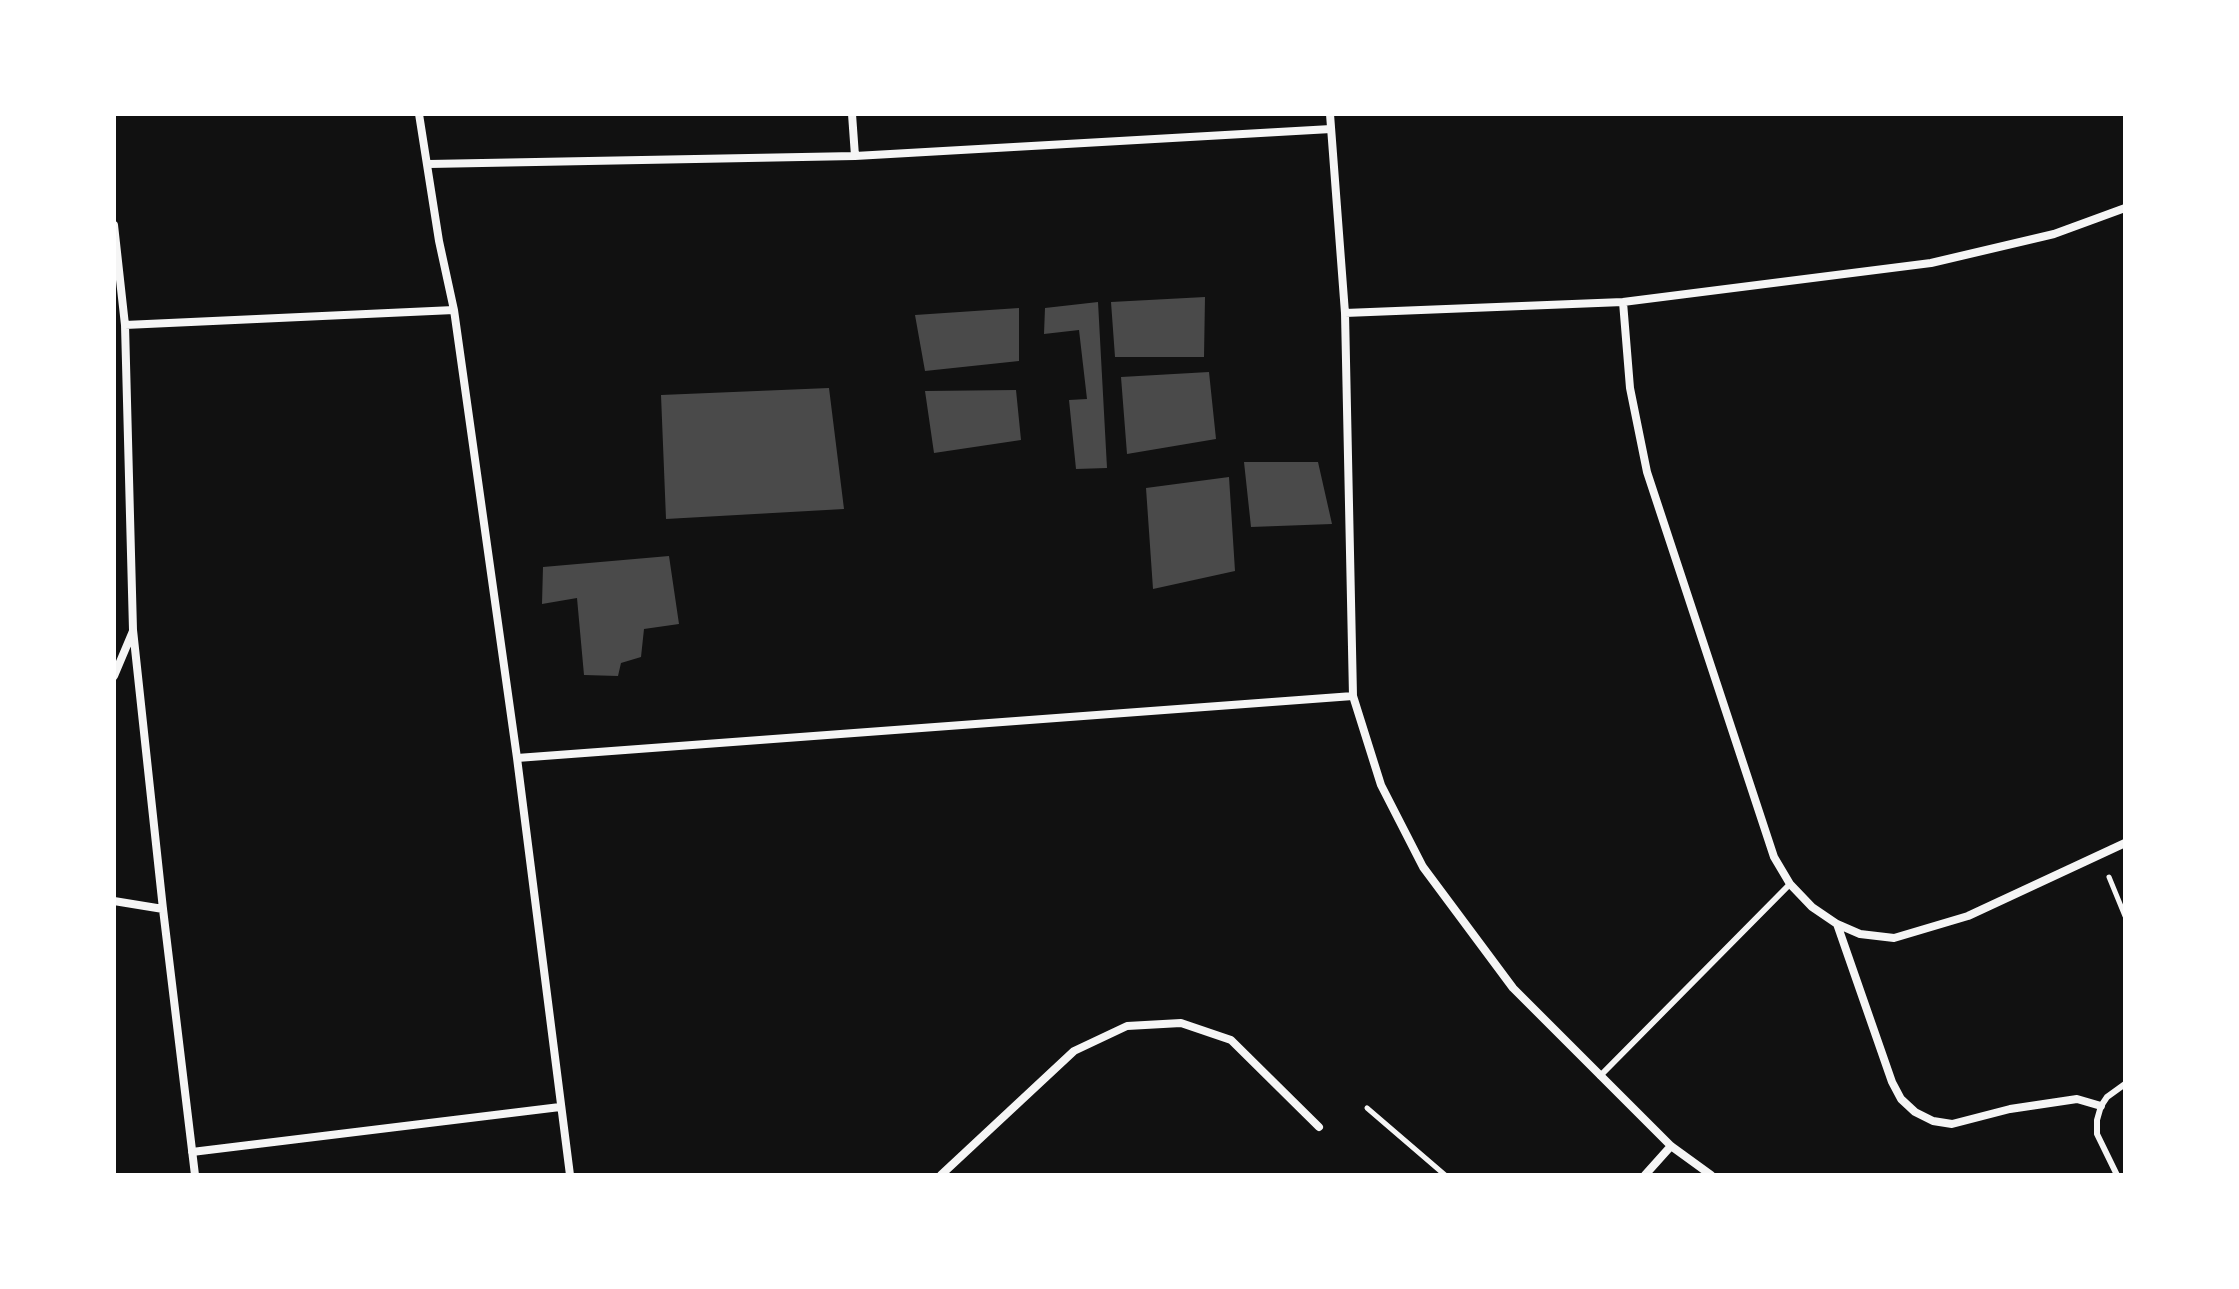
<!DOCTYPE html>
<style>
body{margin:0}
#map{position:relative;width:2239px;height:1289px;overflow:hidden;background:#111;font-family:Roboto,sans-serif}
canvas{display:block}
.frame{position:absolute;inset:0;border:116px solid #fff;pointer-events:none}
</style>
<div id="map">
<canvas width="2239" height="1289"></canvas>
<div class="frame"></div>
</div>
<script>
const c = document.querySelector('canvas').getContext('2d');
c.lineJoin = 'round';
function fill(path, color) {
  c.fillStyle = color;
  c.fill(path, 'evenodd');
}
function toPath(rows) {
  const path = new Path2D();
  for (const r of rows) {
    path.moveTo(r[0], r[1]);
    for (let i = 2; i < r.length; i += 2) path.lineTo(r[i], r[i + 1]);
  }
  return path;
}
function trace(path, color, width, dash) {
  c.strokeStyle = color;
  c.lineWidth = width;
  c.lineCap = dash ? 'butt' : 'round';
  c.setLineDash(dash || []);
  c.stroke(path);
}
fill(toPath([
 [1205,297,1204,357,1115,357,1111,302],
 [1098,302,1107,468,1076,469,1069,400,1087,399,1079,330,1044,334,1045,308],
 [1019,308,1019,361,925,371,915,315],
 [1209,372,1216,439,1127,454,1121,377],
 [829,388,844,509,666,519,661,395],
 [1016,390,1021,440,934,453,925,391],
 [1244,462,1318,462,1332,524,1251,527],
 [1229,477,1235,571,1153,589,1146,488],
 [669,556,679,624,644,629,641,657,621,663,618,676,584,675,577,598,542,604,543,567]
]), '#4a4a4a');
trace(toPath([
 [2109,877,2125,916],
 [1367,1108,1445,1175]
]), '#f5f5f5', 5);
trace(toPath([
 [1600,1076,1790,884],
 [2117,1175,2097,1134,2097,1120,2101,1106,2107,1097,2125,1084]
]), '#f5f5f5', 6);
trace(toPath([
 [419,114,439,241,454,310,517,758,570,1175],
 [852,114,855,156],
 [1330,114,1345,313,1353,696,1381,785,1423,867,1513,988,1671,1146,1711,1175],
 [429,164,855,156,1331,129],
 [114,225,125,325,133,630,163,909,195,1175],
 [1623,302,1630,388,1647,472,1774,857,1790,884,1812,907,1837,924,1860,934,1894,938,1968,916,2125,843],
 [1345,313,1623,302,1931,263,2054,234,2125,208],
 [125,325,454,310],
 [114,676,133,631],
 [517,758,1353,696],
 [114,901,163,909],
 [1837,924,1892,1082,1901,1099,1915,1112,1933,1121,1952,1124,2010,1109,2077,1099,2101,1106],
 [192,1152,560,1107],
 [941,1175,1074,1051,1127,1026,1181,1023,1231,1040,1319,1127],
 [1645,1175,1671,1146]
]), '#f5f5f5', 8);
</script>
